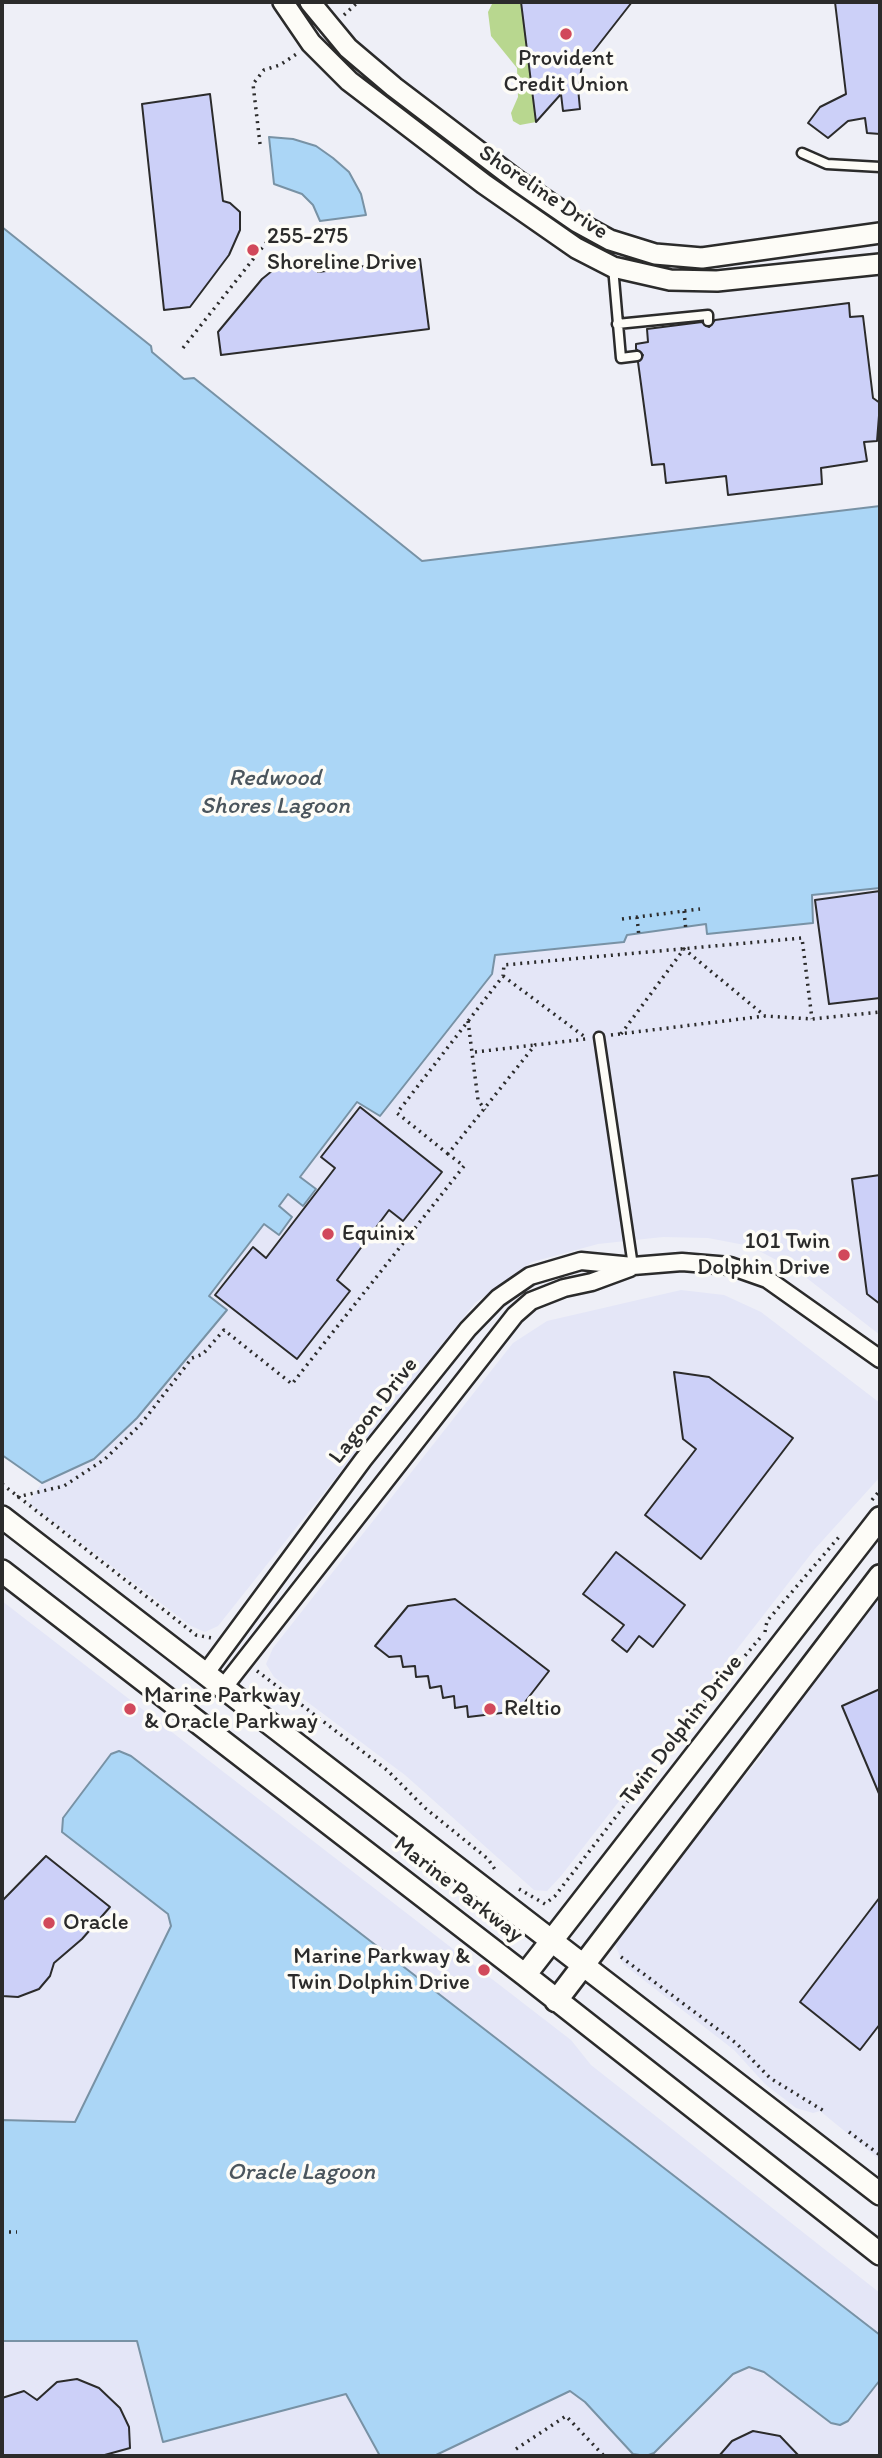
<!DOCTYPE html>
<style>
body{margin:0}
#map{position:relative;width:882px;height:2458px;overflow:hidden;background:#eeeff7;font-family:Itim,sans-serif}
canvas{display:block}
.frame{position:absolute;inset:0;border:4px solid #2b2b2b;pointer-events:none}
</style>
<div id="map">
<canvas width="882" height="2458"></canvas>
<div class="frame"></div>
</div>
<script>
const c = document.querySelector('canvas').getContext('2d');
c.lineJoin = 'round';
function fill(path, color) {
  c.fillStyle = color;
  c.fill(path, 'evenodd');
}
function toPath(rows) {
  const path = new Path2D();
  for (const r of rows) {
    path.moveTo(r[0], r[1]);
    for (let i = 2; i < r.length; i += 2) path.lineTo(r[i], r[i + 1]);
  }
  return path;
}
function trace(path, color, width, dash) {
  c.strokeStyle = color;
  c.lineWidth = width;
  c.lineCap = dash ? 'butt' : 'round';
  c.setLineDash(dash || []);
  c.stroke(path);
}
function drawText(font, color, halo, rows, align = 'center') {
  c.font = font + ' Itim,sans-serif';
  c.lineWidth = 7;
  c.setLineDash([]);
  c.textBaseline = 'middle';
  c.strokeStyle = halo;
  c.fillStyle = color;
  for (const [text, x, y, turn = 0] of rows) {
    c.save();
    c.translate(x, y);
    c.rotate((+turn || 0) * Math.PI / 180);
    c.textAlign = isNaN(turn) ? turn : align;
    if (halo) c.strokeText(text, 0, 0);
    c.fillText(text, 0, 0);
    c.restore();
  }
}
fill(toPath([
 [880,888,880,1335,799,1272,750,1246,708,1238,663,1237,598,1244,532,1262,475,1303,218,1626,205,1632,191,1626,28,1503,42,1483,94,1459,137,1418,226,1310,209,1296,264,1224,278,1234,279,1206,288,1194,303,1206,316,1190,300,1178,357,1102,379,1115,494,955,624,942,626,935,706,924,707,933,812,923,811,895],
 [681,1290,724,1295,761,1312,880,1403,880,1477,814,1550,561,1876,547,1891,534,1890,405,1775,274,1677,266,1664,273,1648,513,1343,547,1321],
 [880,1590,880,2160,820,2111,813,2113,796,2108,765,2084,734,2050,623,1964,615,1944,621,1925,760,1758,798,1696],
 [2,1601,571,2040,591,2065,880,2293,880,2456,2,2456]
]), '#e4e6f7');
fill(toPath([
 [493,2,521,2,536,122,520,125,513,121,511,113,518,97,517,68,491,36,488,12]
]), '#b8d78f');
const water = toPath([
 [269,137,293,139,316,146,333,158,349,172,361,194,366,215,320,221,313,205,302,194,274,184,269,137],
 [2,227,151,346,152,352,184,379,194,378,422,561,880,506,880,888,812,895,813,923,707,934,706,924,627,935,624,942,495,955,492,974,380,1116,357,1102,300,1177,316,1189,303,1206,288,1194,279,1206,292,1217,279,1235,264,1224,209,1296,227,1310,137,1418,94,1459,42,1483,2,1455,2,227],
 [119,1751,131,1756,880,2335,880,2380,848,2421,840,2425,831,2423,764,2372,749,2367,733,2374,654,2453,646,2456,633,2454,585,2402,570,2391,434,2456,380,2456,346,2394,163,2442,137,2341,2,2341,2,2120,75,2122,171,1926,168,1914,62,1832,63,1818,111,1754,119,1751]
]);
fill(water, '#abd6f6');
trace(water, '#7892a5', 2);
const building = toPath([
 [521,2,632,2,582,66,578,88,580,109,563,111,561,94,536,122,521,2],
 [835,2,880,2,880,134,867,133,865,118,848,121,828,138,808,123,820,107,846,94,835,2],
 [210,94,223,201,230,203,240,212,240,230,229,255,190,307,164,310,142,104,210,94],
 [306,259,315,265,318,272,420,259,429,329,221,355,218,332,262,279,283,262,306,259],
 [849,303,850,317,863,316,873,398,880,403,877,441,864,442,867,461,821,468,822,484,728,495,726,476,666,483,664,464,652,465,638,362,643,355,636,349,636,344,648,342,647,329,702,322,709,327,715,320,849,303],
 [880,891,880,998,829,1004,815,900,880,891],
 [360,1107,442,1172,403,1221,389,1210,337,1280,350,1291,297,1359,215,1295,253,1247,266,1258,335,1168,321,1157,360,1107],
 [880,1175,880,1304,867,1294,852,1179,880,1175],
 [674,1372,709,1377,793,1438,701,1559,645,1515,696,1449,683,1439,674,1372],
 [616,1552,685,1605,653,1647,639,1636,627,1652,612,1640,624,1625,583,1594,616,1552],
 [455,1599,549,1671,518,1711,468,1717,467,1706,455,1708,454,1696,443,1698,441,1686,430,1688,428,1676,416,1677,415,1666,403,1667,401,1656,389,1657,375,1646,408,1606,455,1599],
 [880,1689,880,1796,842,1706,880,1689],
 [46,1856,110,1907,82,1939,54,1963,50,1976,39,1989,18,1997,2,1996,2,1901,46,1856],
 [880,1897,880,2024,860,2050,800,2002,880,1897],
 [77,2379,99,2388,120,2408,129,2427,130,2448,101,2456,2,2456,2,2398,24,2391,37,2400,57,2382,77,2379],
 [753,2431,780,2436,799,2456,719,2456,732,2441,753,2431]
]);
fill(building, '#ccd0f8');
trace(building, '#2b2b2b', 2);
const service = toPath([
 [802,153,827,164,880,167],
 [613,267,621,358,637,356],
 [617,324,708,315,708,321],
 [599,1037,633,1266]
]);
const minor = toPath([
 [205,1674,363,1460,468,1329,498,1298,530,1276,581,1261,633,1266,682,1262,730,1266,767,1279,880,1359],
 [223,1688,515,1315,531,1301,564,1288,592,1282,630,1268]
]);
const tertiary = toPath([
 [283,2,311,43,349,81,484,184,576,248,613,267,670,280,717,281,880,264],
 [310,2,348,48,394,87,519,182,577,222,610,240,655,254,702,258,880,233]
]);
const secondary = toPath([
 [2,1517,880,2194],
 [2,1571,525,1975,880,2254],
 [525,1975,880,1518],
 [556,2001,880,1576]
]);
trace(service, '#2b2b2b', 13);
trace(minor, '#2b2b2b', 21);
trace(tertiary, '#2b2b2b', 24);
trace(secondary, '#2b2b2b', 26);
trace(toPath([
 [344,15,358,2],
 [260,144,253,84,264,70,280,65,298,53],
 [183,348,269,239],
 [684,911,686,931],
 [637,917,639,937],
 [622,919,700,909],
 [503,976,585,1037],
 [468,1021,478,1100,485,1110],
 [621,1034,684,949,765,1016],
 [611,1035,765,1016,812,1019,880,1012],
 [475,1052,535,1045],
 [448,1154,397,1113,503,976,504,965,802,938,812,1019],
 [2,1484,196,1635,212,1638],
 [17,1497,64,1486,105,1459,141,1424,192,1358,203,1354,224,1330,292,1384,464,1166,448,1154,535,1045,586,1039],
 [872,1500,880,1490],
 [765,1632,767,1621,839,1537],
 [257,1671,387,1770,425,1808,488,1859,496,1871],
 [519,1889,545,1904,555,1896,734,1663,744,1657,760,1638],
 [621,1957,736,2043,770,2078,824,2111],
 [849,2132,880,2155],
 [2,2232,17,2232],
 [516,2449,566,2416,604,2456]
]), '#2b2b2b', 3.5, [2, 5]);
trace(service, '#fdfcf7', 8);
trace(minor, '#fdfcf7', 16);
trace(tertiary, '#fdfcf7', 19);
trace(secondary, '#fdfcf7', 21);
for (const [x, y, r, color] of [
 [566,34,7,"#d1495b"],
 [253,250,7,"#d1495b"],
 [328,1234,7,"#d1495b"],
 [844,1255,7,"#d1495b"],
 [130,1709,7,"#d1495b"],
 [490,1709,7,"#d1495b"],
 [49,1923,7,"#d1495b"],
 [484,1970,7,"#d1495b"]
]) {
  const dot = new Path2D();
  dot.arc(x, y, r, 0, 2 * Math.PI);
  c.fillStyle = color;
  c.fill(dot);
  trace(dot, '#fdfcf7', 2.5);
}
drawText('23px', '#2b2b2b', '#fdfcf7', [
 ["Provident",566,59,"center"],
 ["Credit Union",566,85,"center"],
 ["255-275",267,237],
 ["Shoreline Drive",267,263],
 ["Equinix",342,1234],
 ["101 Twin",830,1242,"right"],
 ["Dolphin Drive",830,1268,"right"],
 ["Marine Parkway",144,1696],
 ["& Oracle Parkway",144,1722],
 ["Reltio",504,1709],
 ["Oracle",63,1923],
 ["Marine Parkway &",470,1957,"right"],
 ["Twin Dolphin Drive",470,1983,"right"]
], 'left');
drawText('23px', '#2b2b2b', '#fdfcf7', [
 ["Shoreline Drive",543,193,34],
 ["Lagoon Drive",374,1411,-52],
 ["Twin Dolphin Drive",682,1730,-52],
 ["Marine Parkway",458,1890,38]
]);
drawText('italic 24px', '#4b565e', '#fdfcf7', [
 ["Redwood",275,779],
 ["Shores Lagoon",275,807],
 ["Oracle Lagoon",301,2173]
]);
</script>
